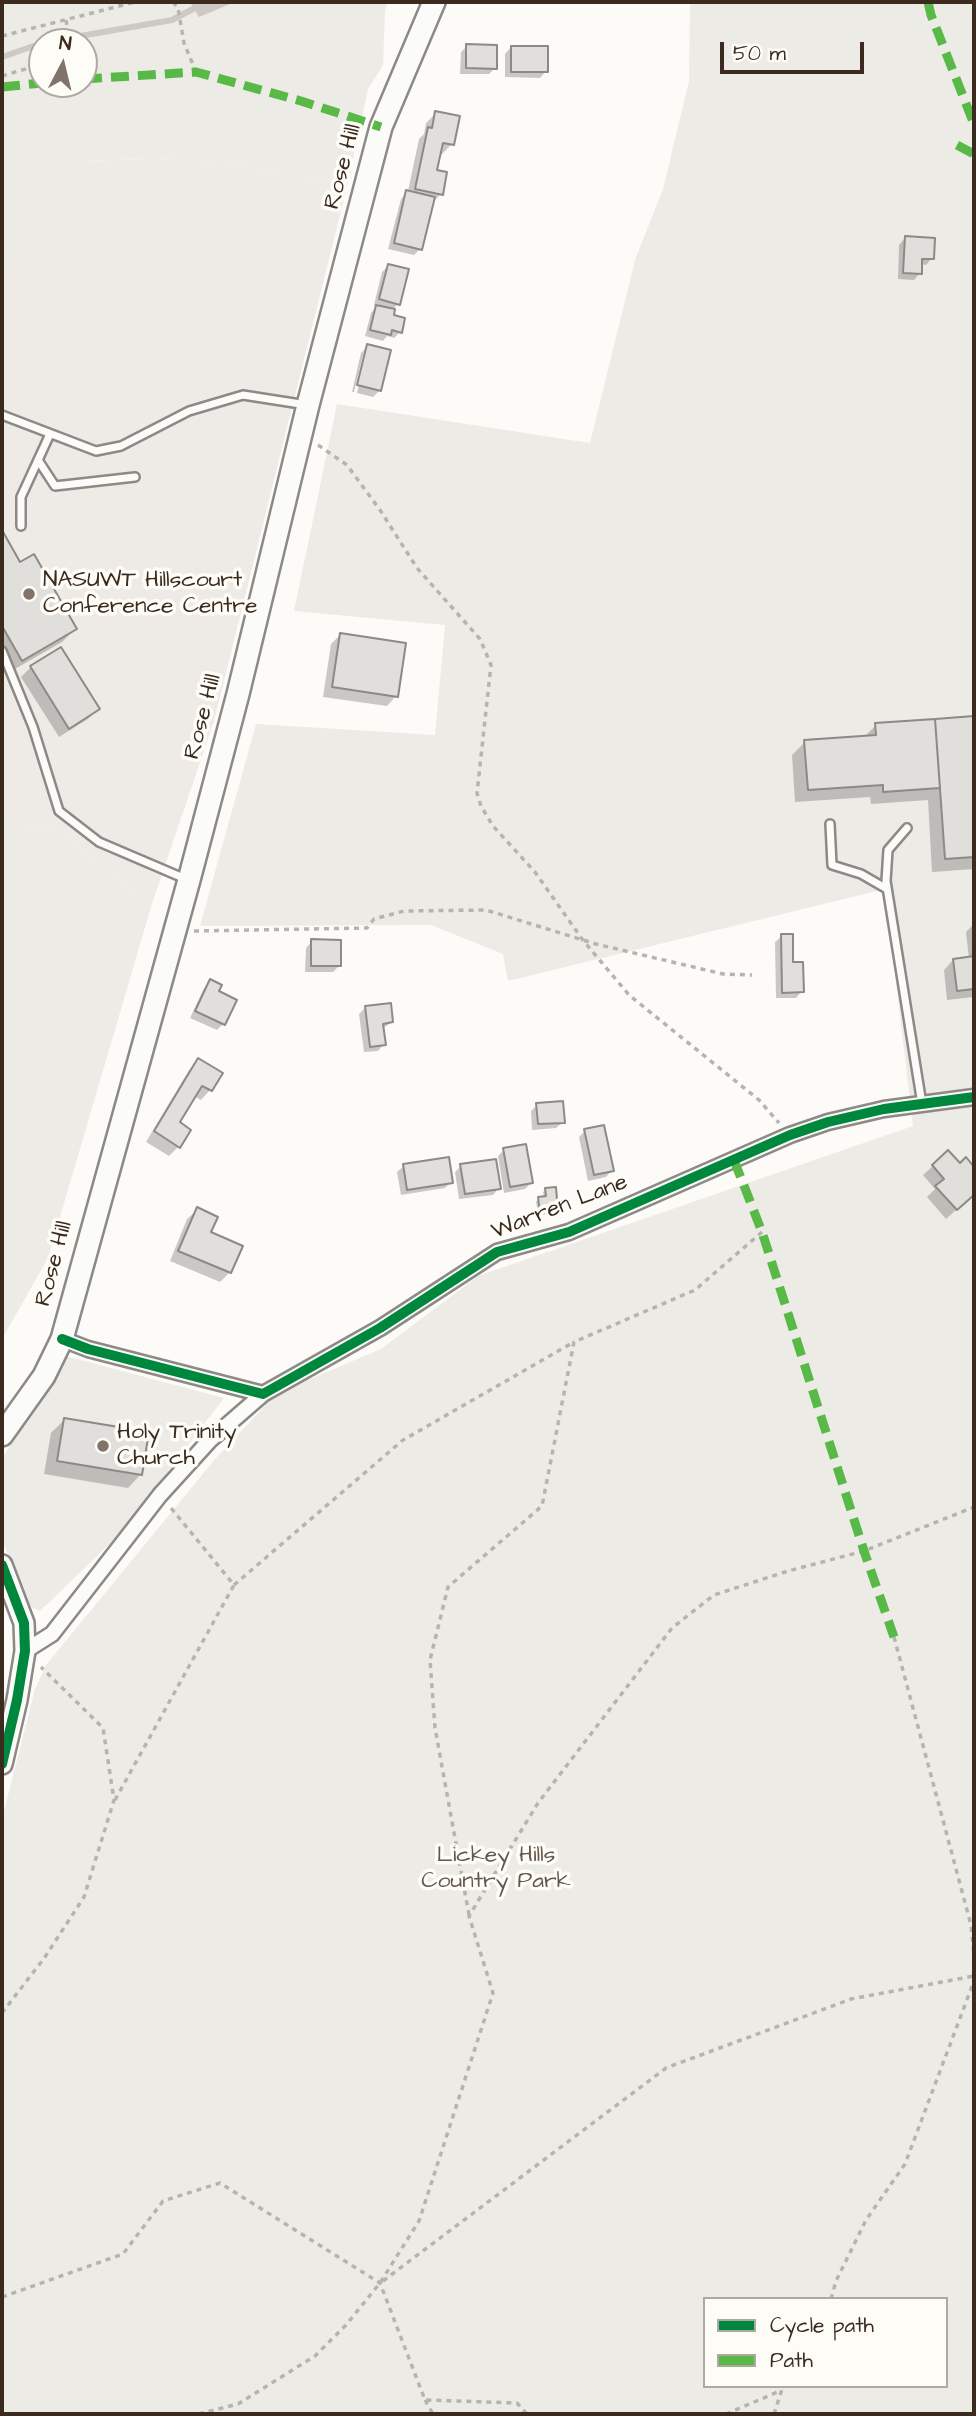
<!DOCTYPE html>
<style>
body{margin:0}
#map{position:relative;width:976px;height:2416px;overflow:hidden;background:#fcfbf8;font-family:"Architects Daughter",sans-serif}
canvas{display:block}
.frame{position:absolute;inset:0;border:4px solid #3b2a1e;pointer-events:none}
.legend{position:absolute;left:703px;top:2297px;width:245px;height:91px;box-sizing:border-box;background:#fdfcf7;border:2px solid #afa8a0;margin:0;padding:9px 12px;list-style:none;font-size:21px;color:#3b2a1e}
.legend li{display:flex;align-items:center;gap:14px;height:35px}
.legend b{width:35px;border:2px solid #afa8a0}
.north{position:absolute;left:28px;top:28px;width:70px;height:70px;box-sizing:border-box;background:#fdfcf7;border:2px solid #afa8a0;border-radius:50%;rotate:7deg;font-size:19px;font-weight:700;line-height:28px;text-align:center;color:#3b2a1e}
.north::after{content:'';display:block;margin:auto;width:24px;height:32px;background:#7f736a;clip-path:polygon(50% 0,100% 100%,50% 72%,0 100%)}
.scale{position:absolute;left:720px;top:42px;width:144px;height:32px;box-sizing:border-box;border:4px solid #3b2a1e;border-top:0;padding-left:9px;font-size:21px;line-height:24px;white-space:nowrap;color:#3b2a1e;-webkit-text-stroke:5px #fdfcf7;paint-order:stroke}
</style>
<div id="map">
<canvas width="976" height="2416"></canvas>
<div class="frame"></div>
<ul class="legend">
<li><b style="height:9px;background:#00873e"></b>Cycle path</li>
<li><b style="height:9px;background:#58b947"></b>Path</li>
</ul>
<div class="north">N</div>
<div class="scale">50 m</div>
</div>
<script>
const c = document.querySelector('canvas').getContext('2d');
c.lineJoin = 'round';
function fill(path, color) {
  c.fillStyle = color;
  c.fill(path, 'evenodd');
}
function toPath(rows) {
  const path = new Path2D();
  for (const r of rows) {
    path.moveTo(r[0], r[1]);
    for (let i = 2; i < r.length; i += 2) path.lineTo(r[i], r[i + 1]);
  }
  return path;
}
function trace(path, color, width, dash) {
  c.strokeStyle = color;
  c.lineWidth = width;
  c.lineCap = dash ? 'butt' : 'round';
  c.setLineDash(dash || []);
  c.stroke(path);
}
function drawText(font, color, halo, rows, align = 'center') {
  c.font = font + ' "Architects Daughter",sans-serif';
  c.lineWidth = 7;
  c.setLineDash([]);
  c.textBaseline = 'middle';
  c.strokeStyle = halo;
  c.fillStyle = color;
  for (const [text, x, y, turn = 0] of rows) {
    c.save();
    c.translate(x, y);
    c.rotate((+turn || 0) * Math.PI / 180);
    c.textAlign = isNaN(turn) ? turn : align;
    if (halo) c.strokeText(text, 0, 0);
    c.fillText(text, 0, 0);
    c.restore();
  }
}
fill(toPath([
 [2,147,80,161,184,158,348,183,214,721,151,907,58,830,2,821]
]), '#eeebe7');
fill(toPath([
 [2,2,387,2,385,12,383,65,368,89,348,183,184,158,81,161,61,203,81,230,74,254,25,265,2,254],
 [42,42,84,42,84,84,42,84],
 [690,2,974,2,974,2414,2,2414,2,1819,35,1689,46,1665,215,1459,277,1393,381,1349,478,1276,913,1126,885,889,508,981,503,954,431,925,200,926,256,724,435,735,445,625,294,611,337,404,590,443,635,260,663,189,689,81],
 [705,2299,946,2299,946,2386,705,2386],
 [2,821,58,830,151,907,48,1258,2,1339],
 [62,1355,224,1398,120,1534,40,1611,29,1606,2,1539,2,1459]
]), '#edebe6');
fill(toPath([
 [190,2,235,2,199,17]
]), '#cec9c4');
fill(toPath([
 [467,46,495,68,489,74,460,74,461,52],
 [511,47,546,71,540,78,505,77,505,54],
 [436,113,452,144,442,154,439,153,435,171,441,194,431,204,420,249,414,255,388,249,401,199,408,191,419,139,424,134,426,123],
 [905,238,932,258,926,265,920,264,920,273,914,280,898,279,899,245],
 [388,266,398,304,393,309,391,317,400,332,394,338,387,336,383,341,365,336,371,313,377,306,374,305,382,272],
 [368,346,380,390,373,397,357,393,367,351,364,351,354,392,352,392,361,353],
 [2,533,20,564,75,629,62,642,8,673,2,661],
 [341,634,396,696,387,706,323,697,331,644],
 [31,667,98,709,88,719,59,737,21,677],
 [974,718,974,869,932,872,928,800,871,804,870,797,795,802,792,755,805,742,863,738,876,725],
 [974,924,974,997,947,1000,944,970,953,960,969,958,966,932],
 [782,936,802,991,796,998,776,998,775,942],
 [312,941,339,966,333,972,305,972,306,948],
 [211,981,216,992,223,1024,217,1030,190,1018,204,988],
 [365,1008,392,1022,382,1029,384,1044,378,1051,364,1052,359,1014],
 [199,1061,220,1074,210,1090,201,1100,194,1096,177,1123,179,1146,169,1156,146,1142,189,1070],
 [537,1105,563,1122,556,1128,532,1130,531,1111],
 [585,1131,612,1170,606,1177,588,1181,579,1137],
 [504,1150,531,1183,525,1189,504,1193,498,1156],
 [965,1160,974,1170,974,1194,946,1219,927,1197,935,1189,923,1175,933,1166,960,1165],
 [404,1166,451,1182,445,1188,401,1195,397,1172],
 [461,1166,499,1188,493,1195,459,1199,455,1172],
 [546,1189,557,1211,554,1214,538,1215,536,1201,544,1198,543,1192],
 [197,1210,230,1272,220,1282,170,1261,187,1219],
 [64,1420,141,1474,128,1488,44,1474,51,1433]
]), '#0003');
trace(toPath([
 [46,42,172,20,193,9],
 [2,57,42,43]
]), '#cec9c4', 6);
const building = toPath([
 [466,44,497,45,497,69,466,68,466,44],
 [511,46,548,46,548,72,511,72,511,46],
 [435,111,460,116,454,145,443,143,437,170,447,172,443,195,415,189,428,127,432,128,435,111],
 [406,190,435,197,422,250,394,243,406,190],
 [905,236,935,238,934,259,922,259,922,274,903,273,905,236],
 [388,264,409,269,400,305,379,299,388,264],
 [376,305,395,309,394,315,405,318,402,333,392,330,391,335,370,330,376,305],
 [367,344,391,350,381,391,357,385,367,344],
 [2,530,20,562,34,554,77,629,22,661,2,626,2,530],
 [340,633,406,643,398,697,332,687,340,633],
 [61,647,100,709,69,729,30,666,61,647],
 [974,716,974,857,945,859,935,719,974,716],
 [935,719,940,788,883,792,883,785,808,790,804,740,876,735,875,723,935,719],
 [781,934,793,934,793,962,803,962,804,992,782,993,781,934],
 [311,939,341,940,341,966,311,966,311,939],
 [974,956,974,989,957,991,953,959,974,956],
 [210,979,222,985,219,991,237,1000,225,1025,195,1011,210,979],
 [391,1003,393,1022,383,1024,386,1045,370,1047,365,1006,391,1003],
 [198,1058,223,1073,212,1091,202,1086,180,1122,191,1130,180,1148,154,1131,198,1058],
 [563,1101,565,1123,538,1124,536,1103,563,1101],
 [604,1125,614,1171,594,1175,584,1129,604,1125],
 [526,1144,533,1183,510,1187,503,1148,526,1144],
 [948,1150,960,1163,966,1157,974,1167,974,1195,957,1210,935,1186,944,1179,932,1165,948,1150],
 [449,1157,453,1183,407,1190,403,1164,449,1157],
 [496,1159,501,1189,465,1194,460,1164,496,1159],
 [556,1187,558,1212,540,1213,538,1197,546,1196,545,1188,556,1187],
 [197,1207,218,1217,211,1232,243,1246,231,1273,178,1251,197,1207],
 [64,1418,149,1432,142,1475,57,1461,64,1418]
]);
fill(building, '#e0dfdc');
trace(building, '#8d8985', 2);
const service = toPath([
 [2,415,96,451,121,446,189,411,243,395,307,405],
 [38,460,55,486,135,477],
 [21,526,21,497,50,434],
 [2,651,33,727,59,811,99,842,188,880],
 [830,824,832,865,861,874,887,889],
 [907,828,888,850,886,881,922,1104]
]);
const minor = toPath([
 [62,1339,88,1349,263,1394,380,1328,497,1252,569,1232,790,1135,828,1122,884,1109,974,1097],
 [25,1651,52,1634,160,1495,210,1440,263,1394]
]);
const tertiary = toPath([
 [2,1565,24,1623,25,1651,17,1700,2,1764]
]);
const secondary = toPath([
 [2,1435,44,1376,62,1339,189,880,238,694,308,405,381,127,434,2]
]);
trace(service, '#8d8985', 12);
trace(minor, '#8d8985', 19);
trace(tertiary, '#8d8985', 24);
trace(secondary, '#8d8985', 26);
trace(toPath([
 [173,2,178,8,184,43,196,72],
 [66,20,70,42],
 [2,36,135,2],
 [2,76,42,64],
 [318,445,347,465,380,510,417,568,480,639,491,665,477,793,481,806,493,826,535,872,582,939,629,995,759,1100,779,1123],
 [194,931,367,928,374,919,404,911,486,910,596,944,723,974,752,975],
 [234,1585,403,1440,574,1342],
 [894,1637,971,1925,974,1955],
 [115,1800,234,1585,171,1508],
 [469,1915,435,1728,430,1660,448,1587,542,1506,574,1342,695,1290,762,1232],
 [2,2013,45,1957,84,1897,114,1800,103,1728,41,1667],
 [383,2281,666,2068,851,1999,974,1976],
 [2,2297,123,2254,163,2201,220,2183,380,2283,425,2400,517,2403,527,2414],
 [831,2299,836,2281,866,2220,905,2164,974,1981],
 [425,2400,433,2414],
 [199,2414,238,2404,315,2356,346,2325,380,2283,419,2221,493,1993,469,1916,538,1803,672,1628,714,1595,788,1571,864,1551,974,1507],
 [726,2414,780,2391],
 [774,2414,783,2386]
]), '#b6b4b1', 3.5, [5, 5]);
trace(service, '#fbfbf9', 7);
trace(minor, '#fbfbf9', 14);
trace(tertiary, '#fbfbf9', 19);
trace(secondary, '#fbfbf9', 21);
trace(toPath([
 [928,2,931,15,974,124],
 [84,79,196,72,301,101,381,127],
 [2,87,42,83],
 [957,145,974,154],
 [734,1160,762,1232,864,1551,894,1637]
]), '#58b947', 9, [18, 9]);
trace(toPath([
 [62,1339,88,1349,263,1394,380,1328,497,1252,569,1232,790,1135,828,1122,884,1109,974,1097],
 [2,1565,24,1623,25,1651,17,1700,2,1764]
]), '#00873e', 10);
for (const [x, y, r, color] of [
 [29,594,7,"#7f736a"],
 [103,1446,7,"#7f736a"]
]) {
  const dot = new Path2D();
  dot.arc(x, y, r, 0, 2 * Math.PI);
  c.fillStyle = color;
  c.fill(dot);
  trace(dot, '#fdfcf7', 2.5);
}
drawText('23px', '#3b2a1e', '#fdfcf7', [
 ["Rose Hill",344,167,-75],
 ["Rose Hill",204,717,-75],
 ["Warren Lane",560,1208,-21],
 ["Rose Hill",55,1264,-75]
]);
drawText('23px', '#3b2a1e', '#fdfcf7', [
 ["NASUWT Hillscourt",43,581],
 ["Conference Centre",43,607],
 ["Holy Trinity",117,1433],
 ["Church",117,1459]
], 'left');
drawText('23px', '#64574c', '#fdfcf7', [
 ["Lickey Hills",496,1856],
 ["Country Park",496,1882]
]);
</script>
